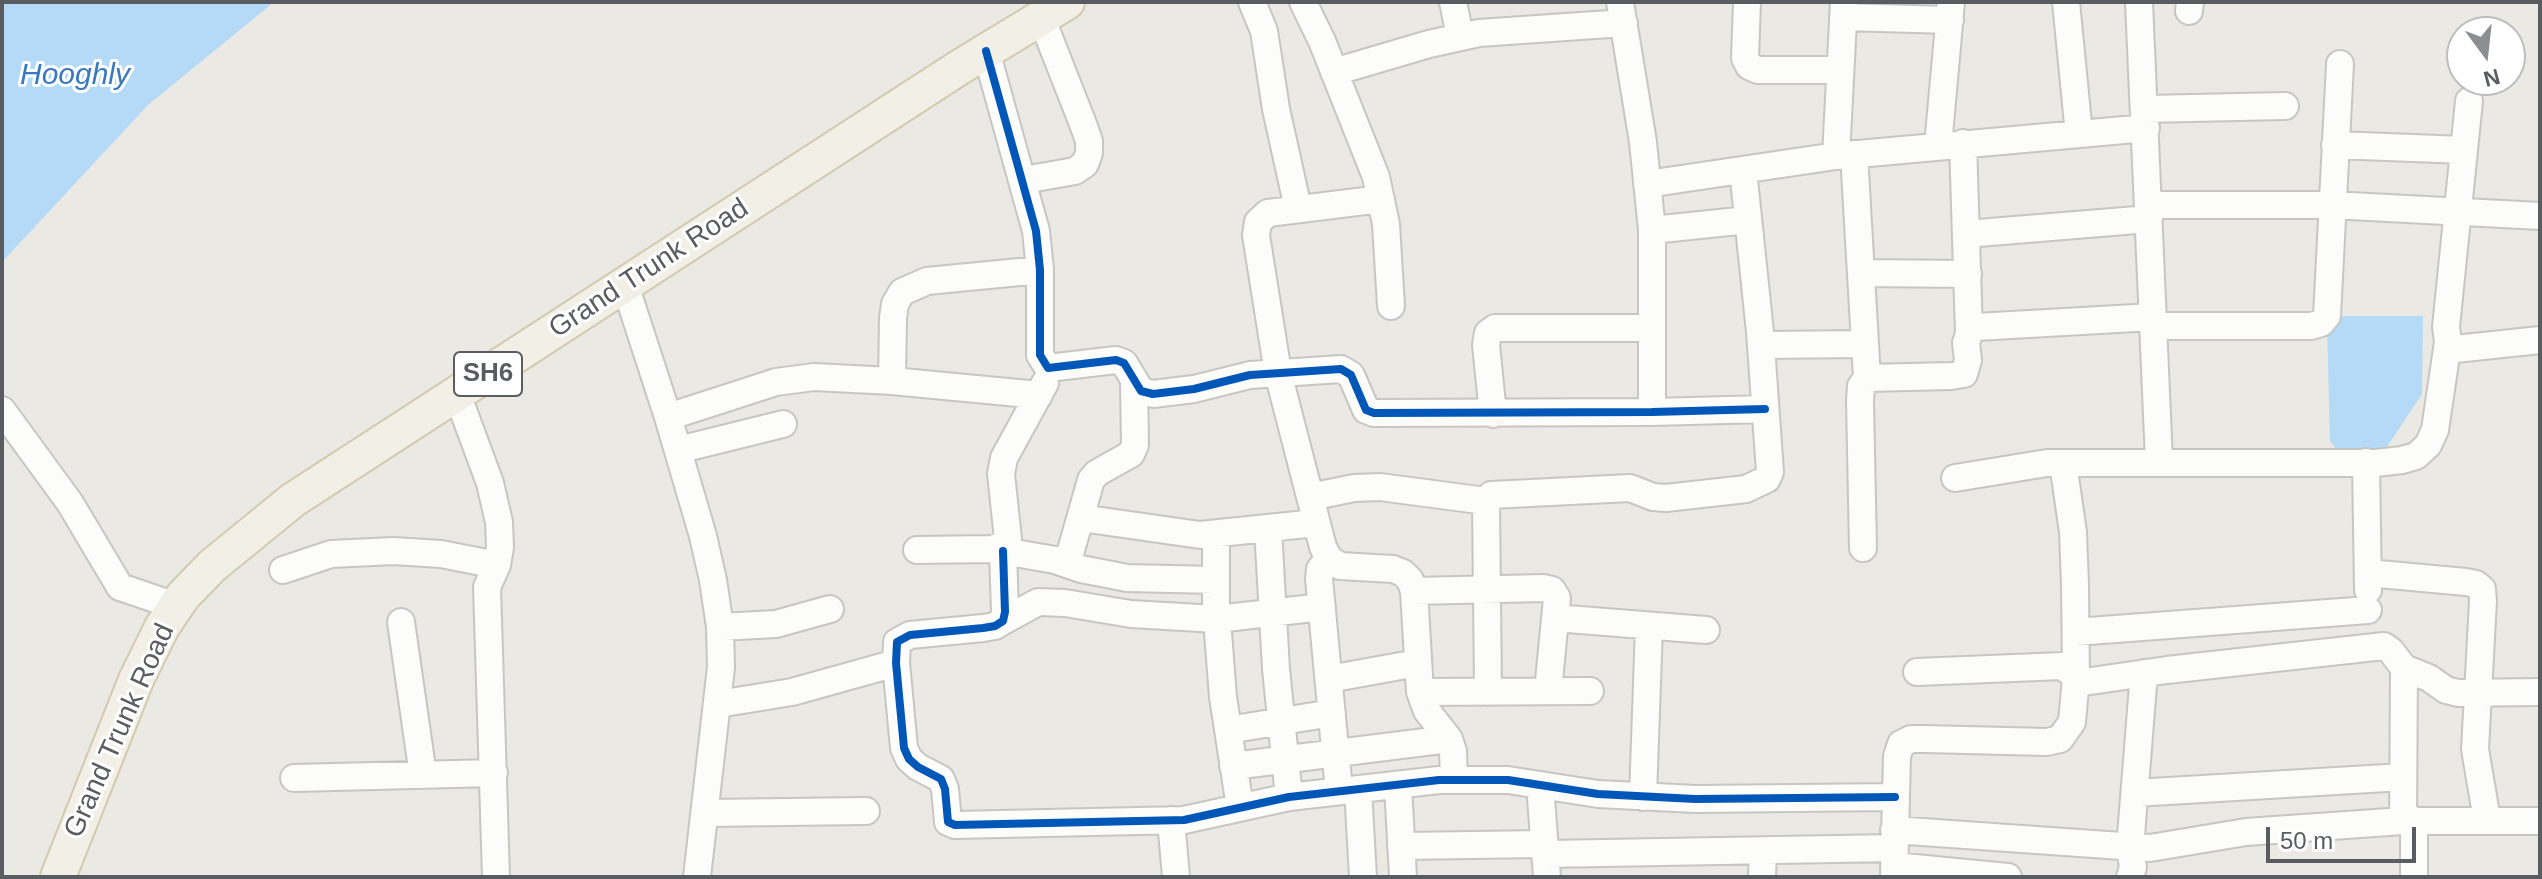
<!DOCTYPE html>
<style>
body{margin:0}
#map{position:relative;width:2542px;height:879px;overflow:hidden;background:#eae9e3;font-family:Arial,sans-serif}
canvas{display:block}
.frame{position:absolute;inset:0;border:4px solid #595d62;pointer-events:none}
.north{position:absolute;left:2446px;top:16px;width:80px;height:80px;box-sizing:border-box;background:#fff;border:2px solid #bdbec0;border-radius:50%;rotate:165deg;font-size:22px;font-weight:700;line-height:32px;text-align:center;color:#595d62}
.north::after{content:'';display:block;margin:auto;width:28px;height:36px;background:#8c8e8f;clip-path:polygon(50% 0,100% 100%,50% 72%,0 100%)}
.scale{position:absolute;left:2266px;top:827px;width:150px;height:36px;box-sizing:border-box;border:4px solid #595d62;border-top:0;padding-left:10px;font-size:24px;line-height:28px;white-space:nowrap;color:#595d62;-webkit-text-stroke:6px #fff;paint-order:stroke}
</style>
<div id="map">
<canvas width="2542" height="879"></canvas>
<div class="frame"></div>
<div class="north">N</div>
<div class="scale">50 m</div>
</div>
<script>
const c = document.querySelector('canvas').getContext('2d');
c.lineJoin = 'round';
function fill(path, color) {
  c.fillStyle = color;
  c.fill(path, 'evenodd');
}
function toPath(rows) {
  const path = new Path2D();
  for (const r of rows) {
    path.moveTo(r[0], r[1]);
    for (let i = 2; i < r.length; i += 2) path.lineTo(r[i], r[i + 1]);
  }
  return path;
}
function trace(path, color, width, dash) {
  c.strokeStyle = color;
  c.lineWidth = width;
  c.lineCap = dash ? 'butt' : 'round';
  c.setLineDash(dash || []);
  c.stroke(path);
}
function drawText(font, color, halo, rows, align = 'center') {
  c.font = font + ' Arial,sans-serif';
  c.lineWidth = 6;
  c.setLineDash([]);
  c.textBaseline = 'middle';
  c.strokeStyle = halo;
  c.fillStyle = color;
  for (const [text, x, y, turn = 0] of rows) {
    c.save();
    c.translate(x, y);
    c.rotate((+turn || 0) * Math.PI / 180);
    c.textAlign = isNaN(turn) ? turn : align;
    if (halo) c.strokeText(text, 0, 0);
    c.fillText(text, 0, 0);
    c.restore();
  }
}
fill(toPath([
 [2,2,274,2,148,105,2,262],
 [2339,316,2423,316,2422,394,2383,453,2338,451,2330,441,2327,323]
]), '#b5daf7');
const minor = toPath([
 [1252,2,1264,31,1276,109,1298,208],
 [1303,2,1322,41,1376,177,1386,224,1391,306],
 [1453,2,1460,36],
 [1620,2,1643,142,1652,230,1652,412],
 [1747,2,1745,58,1749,66,1758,70,1840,70],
 [2066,2,2079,134],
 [2139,2,2159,461],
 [2189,11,2190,2],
 [1843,17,1950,20],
 [986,51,1036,231,1040,270,1040,355,1048,368,1116,360,1124,363,1141,391,1153,394,1194,389,1250,375,1341,369,1351,375,1366,410,1374,413,1652,412,1765,409],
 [1334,72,1429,44,1479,33,1624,23],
 [2469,101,2446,327,2448,342,2455,349,2540,340],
 [2145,109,2285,106],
 [1963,143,1969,333],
 [2335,145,2464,150],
 [1938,146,1951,2],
 [1854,154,1867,378],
 [1836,156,1844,2],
 [1024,180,1075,171,1085,164,1089,153,1089,141,1083,124,1041,17],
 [1647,184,1836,156,2146,128],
 [1381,199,1268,213,1258,222,1256,235,1278,373,1323,547,1329,559,1340,566,1393,569,1403,573,1410,580,1414,591,1420,692,1427,711,1449,739,1453,751,1454,780],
 [2149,205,2331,205,2540,216],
 [1652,230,1748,220],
 [1966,234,2149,219],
 [1861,273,1968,274],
 [625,285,668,417,703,536,713,580,720,627,721,667,697,877],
 [2154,326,2311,326,2321,323,2327,316,2340,64],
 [1761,345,1865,344],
 [892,381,893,318,895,304,902,292,927,281,1040,270],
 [457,394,490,483,499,522,500,547,497,565,487,587,496,877],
 [2,410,70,503,120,587,176,606],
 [1493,414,1486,345,1488,333,1495,328,1652,328],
 [668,417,776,382,814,377,892,381,1039,395],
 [678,450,783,424],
 [2366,462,2368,590],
 [1955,478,2047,463,2376,463,2402,460,2416,456,2428,445,2435,430,2448,342],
 [1310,497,1354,488,1380,487,1486,501],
 [1081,518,1200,535,1316,523],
 [1268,529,1276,669,1289,797],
 [1216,534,1216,607,1223,697,1240,807],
 [1863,548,1860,401,1861,386,1867,378,1951,376,1964,374,1968,360,1966,343,1969,333,1976,327,2153,317],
 [992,549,1055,560,1065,559,1070,554,1091,480,1097,473,1131,454,1135,445,1134,382],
 [917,550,992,549,1003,545,1008,539,1001,474,1004,458,1045,383],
 [1003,551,1005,612,1003,621,995,626,983,628,910,635,897,642,896,663,904,748,909,759,918,767,941,779,945,789,948,822,955,825,1184,820,1289,797,1439,780,1508,780,1598,794,1695,799,1895,797],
 [1329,559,1320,569,1319,579,1339,791],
 [1055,560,1081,569,1127,578,1216,580],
 [283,570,331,554,393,551,441,554,497,565],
 [2368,573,2466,582,2476,584,2482,589,2483,601,2475,749,2487,820],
 [1414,591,1544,588,1552,590,1557,598,1548,691],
 [1555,618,1706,630],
 [1003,621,1038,602,1065,603,1131,614,1217,619,1322,607],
 [401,622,423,775],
 [720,627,776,624,830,609],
 [2076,632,2368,610],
 [1917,672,2062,666,2084,682,2167,670,2384,646,2391,651,2404,668,2429,678,2446,690,2458,693,2540,692],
 [1329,679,1417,663],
 [1420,692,1590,691],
 [1488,692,1486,501,1491,495,1630,488,1653,497,1666,498,1746,489,1767,479,1770,472,1760,332,1743,170],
 [718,704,792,692,896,663],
 [1228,730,1332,713],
 [1233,766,1449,739],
 [294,778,494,773],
 [1398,785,1403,877],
 [1540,785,1547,877],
 [1358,789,1363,877],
 [2135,793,2403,777],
 [1643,797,1649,626],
 [705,813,866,811],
 [1171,820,1176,877],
 [2403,821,2404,668],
 [1894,830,2150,848,2246,832,2403,821,2540,821],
 [1401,846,1544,844],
 [1545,854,1894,848],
 [1894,866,2008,877],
 [1762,877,1763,851],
 [1894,877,1897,756,1901,744,1911,739,1924,739,2047,742,2060,739,2072,722,2076,677,2075,585,2073,532,2063,463],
 [2130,877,2133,867,2130,848,2144,673],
 [2414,877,2414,820]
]);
const major = toPath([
 [58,877,136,680,162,627,183,596,212,566,293,500,960,67,1067,2]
]);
trace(minor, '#c6c6c4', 30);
trace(major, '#d3caaf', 38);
trace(minor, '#fcfcfb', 26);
trace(major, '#f2f0e6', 34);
trace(toPath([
 [986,51,1036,231,1040,270,1040,355,1048,368,1116,360,1124,363,1141,391,1153,394,1194,389,1250,375,1341,369,1351,375,1366,410,1374,413,1652,412,1765,409],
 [1003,551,1005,612,1003,621,995,626,983,628,910,635,897,642,896,663,904,748,909,759,918,767,941,779,945,789,948,822,955,825,1184,820,1289,797,1439,780,1508,780,1598,794,1695,799,1895,797]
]), '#0057b8', 8);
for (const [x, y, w] of [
 [488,374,68]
]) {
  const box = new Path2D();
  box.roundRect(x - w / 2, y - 22, w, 44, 6);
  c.fillStyle = '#fff';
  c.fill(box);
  trace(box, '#595d62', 2);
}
drawText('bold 26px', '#595d62', null, [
 ["SH6",488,374]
]);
drawText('28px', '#595d62', '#fff', [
 ["Grand Trunk Road",649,269,-33],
 ["Grand Trunk Road",120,731,-66]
]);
drawText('italic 30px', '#3879bf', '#fff', [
 ["Hooghly",75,76]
]);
</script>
